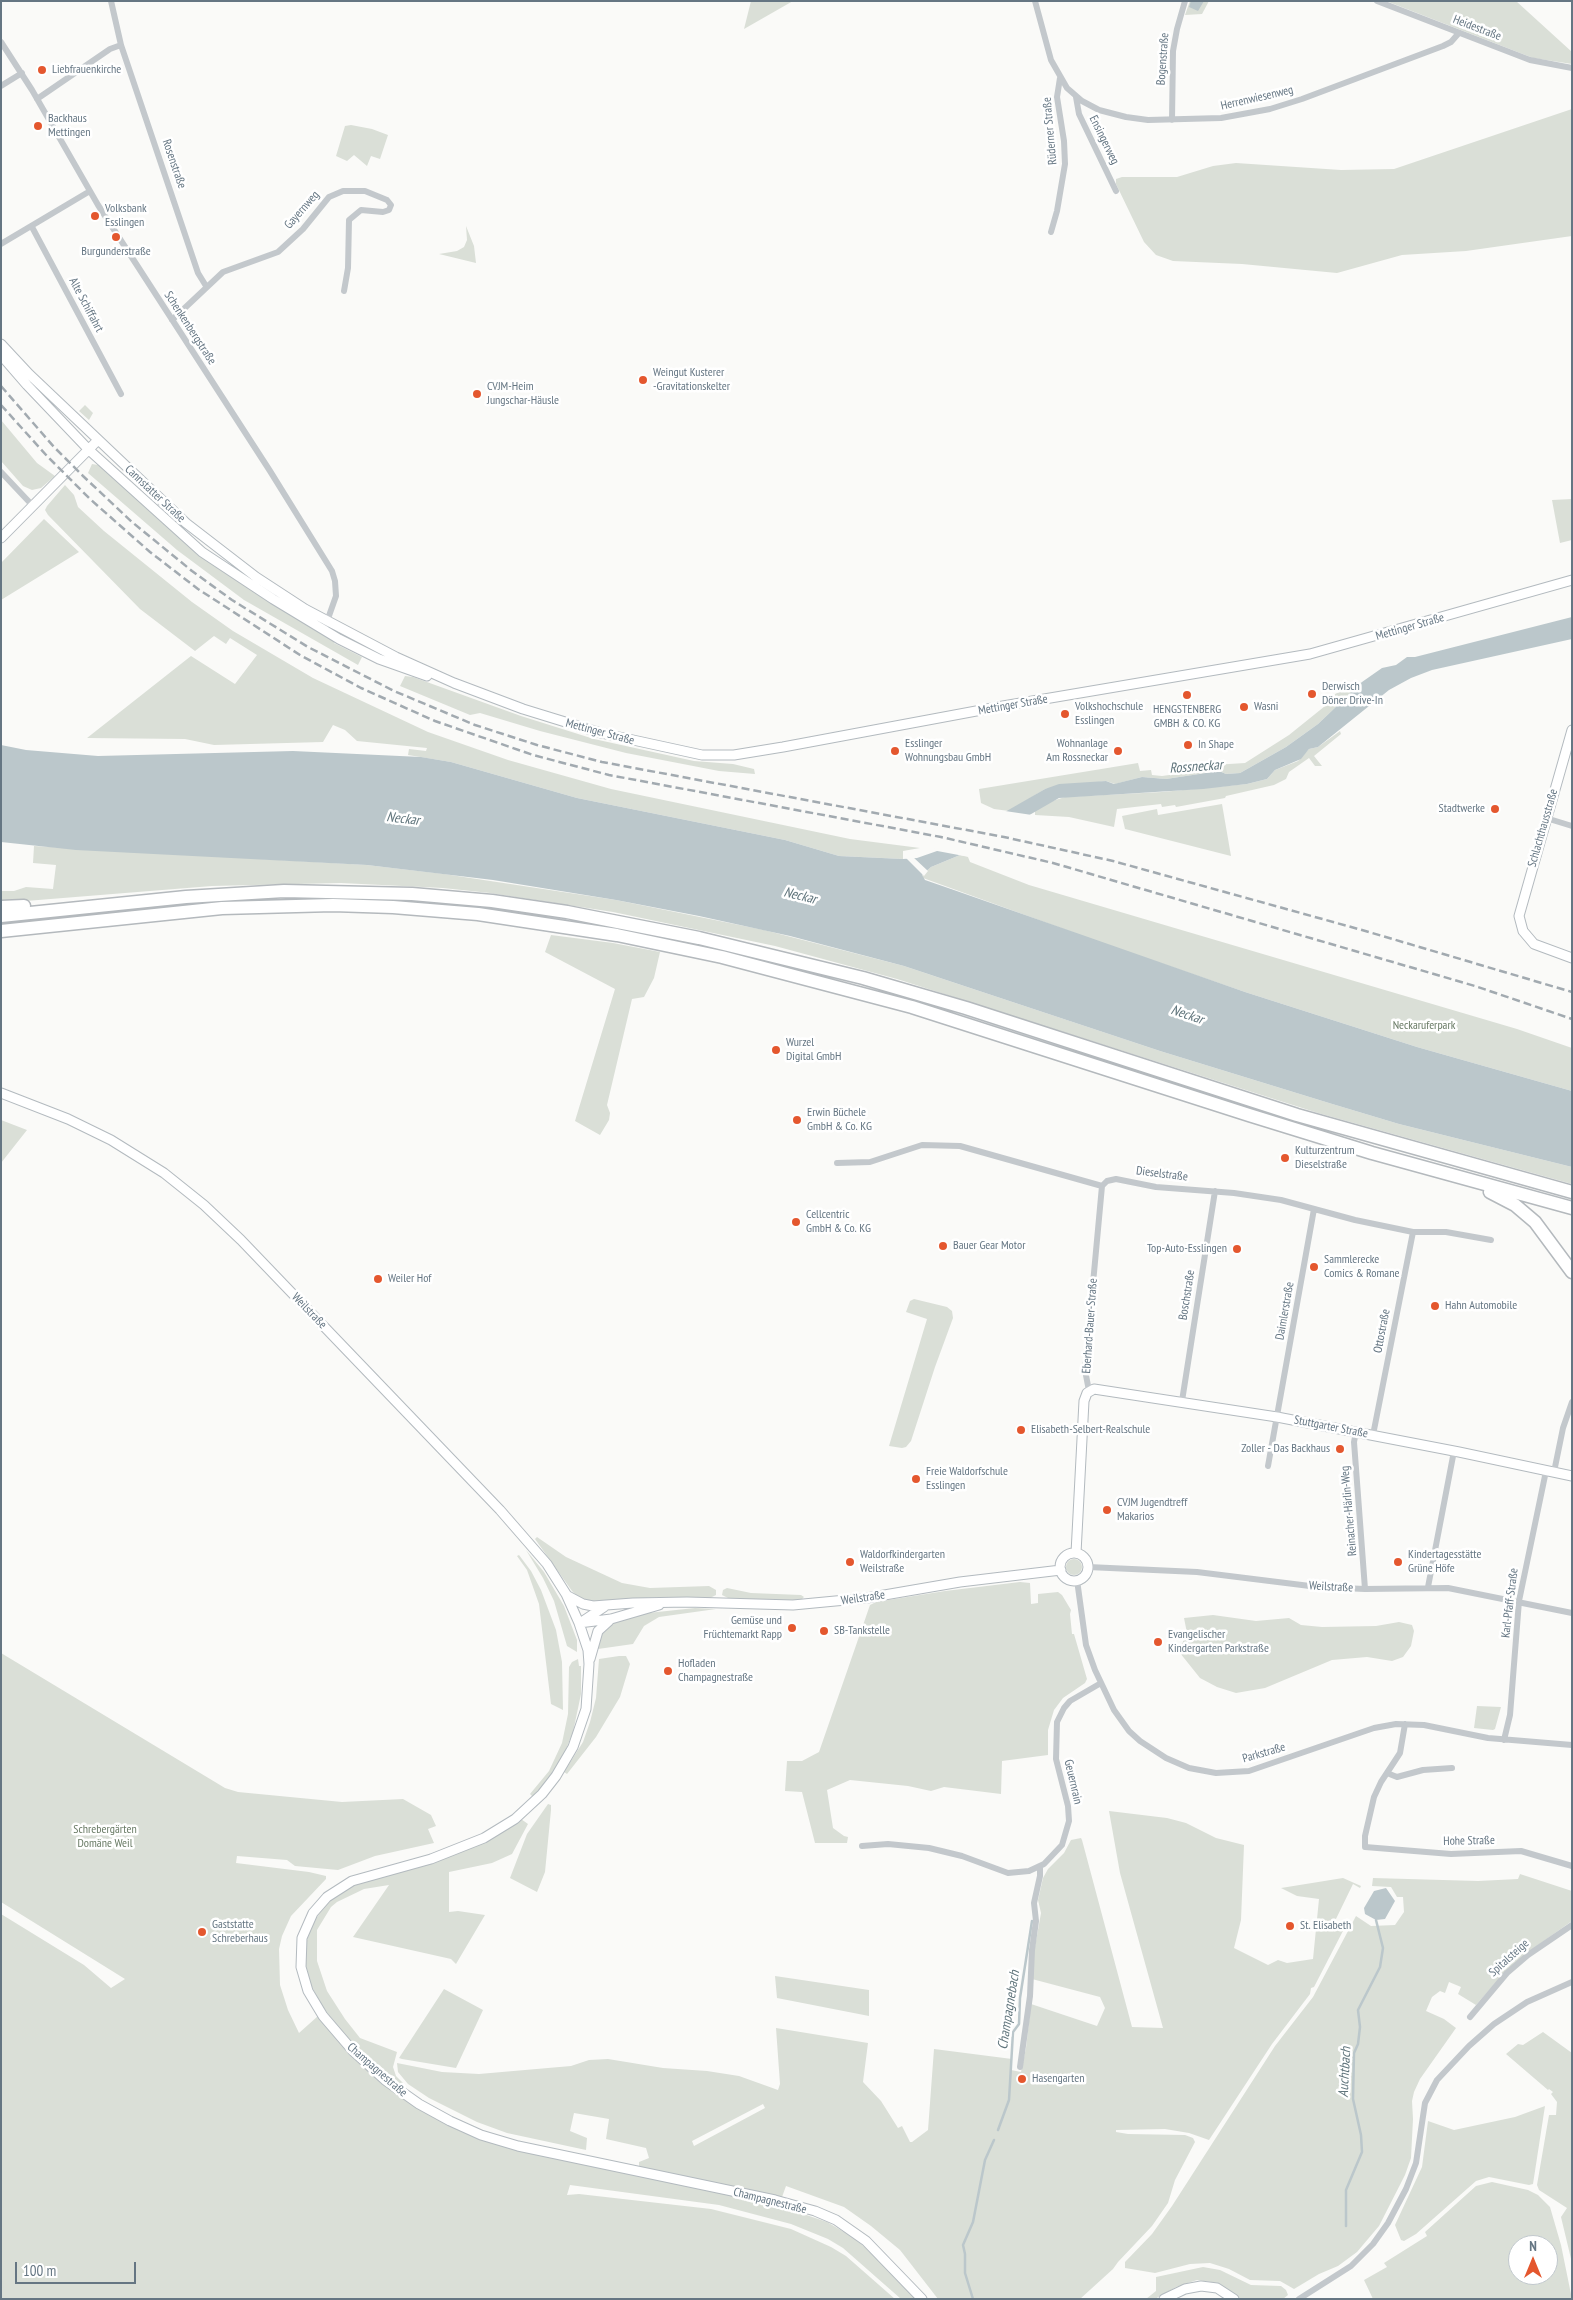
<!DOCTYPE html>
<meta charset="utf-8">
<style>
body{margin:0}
#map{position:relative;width:1573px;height:2300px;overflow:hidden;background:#fafaf8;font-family:"PT Sans Narrow",sans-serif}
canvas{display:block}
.frame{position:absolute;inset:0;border:2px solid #657683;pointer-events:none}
.north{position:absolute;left:1508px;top:2235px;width:50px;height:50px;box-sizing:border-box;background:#fff;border:1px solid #c1c8cd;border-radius:50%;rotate:0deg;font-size:14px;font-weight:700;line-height:20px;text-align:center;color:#657683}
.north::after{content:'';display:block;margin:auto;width:18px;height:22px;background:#e4572e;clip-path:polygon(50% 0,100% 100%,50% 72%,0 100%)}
.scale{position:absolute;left:15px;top:2262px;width:121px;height:22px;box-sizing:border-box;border:2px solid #657683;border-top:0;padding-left:6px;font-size:15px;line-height:18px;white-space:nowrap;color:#657683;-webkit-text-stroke:4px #fff;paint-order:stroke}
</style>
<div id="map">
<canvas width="1573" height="2300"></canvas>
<div class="frame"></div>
<div class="north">N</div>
<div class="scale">100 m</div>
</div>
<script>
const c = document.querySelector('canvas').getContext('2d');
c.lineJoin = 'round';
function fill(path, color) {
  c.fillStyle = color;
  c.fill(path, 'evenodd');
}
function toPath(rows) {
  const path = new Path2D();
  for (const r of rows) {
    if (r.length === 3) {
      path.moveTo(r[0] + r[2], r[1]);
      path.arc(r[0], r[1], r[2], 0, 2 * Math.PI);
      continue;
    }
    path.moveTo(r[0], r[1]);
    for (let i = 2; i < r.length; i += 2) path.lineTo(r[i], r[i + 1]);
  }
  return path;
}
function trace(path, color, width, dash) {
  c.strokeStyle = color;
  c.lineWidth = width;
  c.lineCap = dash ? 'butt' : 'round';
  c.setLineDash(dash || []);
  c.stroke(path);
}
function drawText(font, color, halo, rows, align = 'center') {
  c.font = font + ' "PT Sans Narrow",sans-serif';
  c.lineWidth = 5;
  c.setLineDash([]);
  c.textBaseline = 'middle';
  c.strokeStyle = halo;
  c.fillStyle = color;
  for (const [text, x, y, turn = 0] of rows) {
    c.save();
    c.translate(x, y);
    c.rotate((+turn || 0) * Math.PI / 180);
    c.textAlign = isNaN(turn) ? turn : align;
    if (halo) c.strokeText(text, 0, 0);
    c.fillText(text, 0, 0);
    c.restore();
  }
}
fill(toPath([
 [751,1,793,1,744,29],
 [1190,1,1209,1,1202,14,1185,15],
 [1386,1,1516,1,1572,52,1572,64,1533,58],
 [1572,109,1572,236,1466,251,1402,255,1337,273,1242,264,1173,261,1156,255,1144,242,1116,184,1116,179,1122,177,1177,177,1213,166,1236,163,1341,170,1394,169],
 [351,125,372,129,388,135,380,159,371,156,367,166,354,155,347,161,336,156,345,126],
 [466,226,474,246,476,263,439,254,457,251,464,247,467,240],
 [85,405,93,413,89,420,79,411],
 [1,420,37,463,55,476,41,488,32,490,23,486,1,461],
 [92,464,98,465,105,469,167,527,216,565,264,599,334,640,334,643,362,657,358,665,244,600,177,550,88,473],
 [65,485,74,495,78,507,104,531,192,602,233,631,313,678,428,732,508,760,611,789,850,839,920,848,903,851,903,859,839,856,785,840,577,798,451,762,408,755,409,749,426,751,427,748,357,741,345,730,333,725,323,742,214,745,185,739,87,738,191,656,235,684,257,655,230,638,226,644,214,636,195,651,140,609,48,515,45,510,47,506],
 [1572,499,1572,540,1560,543,1552,500],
 [44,519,79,552,1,600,1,563],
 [405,676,413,677,521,716,594,739,694,761,733,764,754,769,755,774,719,771,626,753,540,731,480,713,470,715,400,686],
 [1362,682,1318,724,1286,747,1240,773,1226,774,1219,771,1166,779,1142,777,1115,784,1106,781,1045,789,1009,811,994,809,981,803,979,789,1138,763,1140,771,1151,770,1152,775,1162,776,1213,769,1213,765,1245,763,1289,735,1335,698,1335,694],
 [1340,731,1341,734,1314,756,1322,766,1315,766,1309,758,1289,772,1286,779,1274,785,1226,796,1225,798,1176,807,1175,805,1162,807,1161,804,1117,809,1114,827,1069,817,1035,815,1035,810,1049,802,1065,797,1162,792,1247,784,1267,779,1275,770,1298,761,1309,749,1318,747],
 [1222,804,1231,856,1125,829,1122,816,1157,809,1158,815],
 [34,846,367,865,444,874,616,900,764,930,904,966,1160,1051,1329,1103,1399,1124,1572,1167,1572,1184,1318,1113,897,979,775,946,613,912,490,893,443,888,341,883,212,886,1,903,1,891,14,891,26,887,53,889,56,865,33,863],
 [960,855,968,857,970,862,1029,885,1517,1029,1572,1048,1572,1091,1417,1047,1245,992,1105,944,923,878,922,875,931,867],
 [551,935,613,943,660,952,654,978,644,997,632,999,607,1105,610,1113,609,1120,600,1135,575,1121,615,989,545,952],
 [1,1120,27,1130,1,1163],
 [914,1299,947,1307,952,1311,953,1318,935,1367,911,1441,906,1447,902,1448,889,1446,927,1319,906,1312,910,1301],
 [537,1537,566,1557,622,1583,650,1588,709,1586,716,1590,716,1595,710,1598,660,1597,589,1602,577,1596,572,1591,535,1539],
 [526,1550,544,1572,564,1606,577,1640,577,1652,567,1646,554,1601,543,1578],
 [519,1555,531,1571,541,1590,556,1630,562,1662,563,1710,551,1704,539,1604,527,1570,517,1556],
 [1074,1567,8],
 [1020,1582,1030,1583,1031,1604,1038,1603,1038,1594,1058,1592,1062,1595,1071,1610,1070,1614,1072,1634,1074,1634,1087,1679,1085,1683,1063,1698,1054,1710,1048,1730,1048,1755,1002,1761,1001,1794,944,1787,931,1791,908,1786,850,1780,827,1790,833,1828,844,1836,848,1837,847,1843,815,1843,802,1792,785,1791,787,1761,802,1761,819,1752,870,1605,876,1602,945,1591],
 [727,1588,751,1593,801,1595,804,1597,801,1600,779,1601,730,1599,722,1595,723,1590],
 [695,1608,716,1609,659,1617,644,1626,633,1644,598,1649,598,1637,604,1629,613,1622,648,1613],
 [1213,1615,1256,1621,1289,1618,1301,1625,1322,1627,1376,1626,1399,1622,1412,1625,1414,1631,1411,1646,1403,1657,1392,1661,1367,1657,1332,1660,1265,1688,1236,1693,1217,1687,1200,1678,1180,1653,1185,1634,1187,1633,1184,1618],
 [1,1653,225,1788,238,1792,342,1802,403,1799,431,1815,436,1826,428,1829,434,1843,375,1856,338,1870,295,1866,287,1860,237,1856,236,1863,309,1872,326,1876,326,1879,291,1916,282,1936,279,1949,280,1985,288,2010,299,2033,318,2016,351,2054,391,2090,439,2120,482,2140,528,2153,774,2204,827,2222,851,2236,871,2252,917,2299,901,2299,843,2248,828,2239,791,2224,719,2205,570,2185,567,2195,579,2194,711,2209,791,2229,831,2247,846,2256,895,2299,1,2299,1,1914,84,1965,111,1988,125,1979,1,1902],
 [619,1656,626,1656,630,1664,620,1697,596,1737,567,1774,564,1772,583,1742,590,1722,596,1698,599,1659],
 [578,1659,579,1666,581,1666,581,1694,573,1732,562,1759,552,1775,533,1797,530,1794,549,1771,562,1743,568,1714,569,1667,572,1662],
 [1477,1706,1501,1707,1495,1729,1493,1730,1474,1728],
 [548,1804,551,1805,551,1810,545,1872,537,1892,510,1878,527,1834],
 [1109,1811,1167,1818,1186,1823,1216,1838,1244,1845,1241,1920,1234,1948,1268,1965,1278,1960,1287,1963,1313,1959,1319,1899,1297,1896,1281,1888,1343,1878,1361,1886,1360,1888,1353,1884,1335,1921,1345,1927,1314,1987,1311,1988,1310,1994,1272,2044,1209,2140,1189,2133,1165,2129,1116,2130,1116,2132,1128,2134,1185,2135,1193,2138,1195,2142,1175,2180,1168,2203,1152,2226,1118,2262,1113,2269,1080,2299,938,2299,900,2250,871,2226,844,2207,786,2186,782,2197,639,2168,639,2162,649,2158,646,2148,606,2139,609,2119,574,2113,570,2131,587,2138,586,2150,507,2133,477,2122,429,2098,408,2084,398,2072,397,2063,442,2072,479,2074,571,2066,589,2060,608,2059,663,2068,707,2071,739,2076,778,2090,780,2084,776,2028,868,2043,863,2082,881,2101,898,2128,902,2126,910,2142,912,2142,928,2130,934,2049,1012,2059,1011,2070,1021,2072,1026,2048,1031,2004,1097,2026,1105,2008,1100,1997,1032,1979,1033,1958,1041,1913,1038,1900,1043,1878,1048,1869,1064,1853,1071,1840,1081,1838,1082,1840,1132,2027,1163,2028,1120,1873],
 [763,2104,765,2108,694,2146,692,2141],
 [521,1819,528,1824,512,1854,492,1863,449,1872,449,1912,458,1911,485,1915,456,1964,451,1959,353,1937,389,1885,364,1889,337,1902,331,1907,317,1930,317,1961,327,1991,345,2019,360,2038,397,2052,393,2067,396,2076,403,2083,400,2086,354,2045,334,2023,320,2002,311,1985,305,1962,307,1940,312,1924,328,1902,353,1886,464,1851,493,1838],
 [1520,1874,1572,1891,1572,1921,1527,1953,1497,1981,1476,2005,1458,1994,1461,1987,1449,1982,1445,1993,1440,1991,1432,1997,1426,2011,1444,2019,1456,2028,1420,2079,1414,2092,1412,2101,1413,2119,1411,2158,1405,2175,1379,2226,1357,2252,1338,2266,1319,2274,1294,2289,1280,2281,1250,2280,1229,2269,1210,2263,1190,2264,1155,2273,1125,2268,1125,2262,1152,2234,1172,2206,1275,2046,1313,1997,1356,1916,1371,1926,1395,1925,1404,1912,1403,1897,1397,1897,1391,1887,1372,1886,1373,1878,1478,1881,1518,1879],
 [775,1976,869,1990,869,2016,777,1998],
 [444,1989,483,2010,456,2068,402,2059,399,2058],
 [1543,2032,1572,2053,1572,2263,1561,2217,1567,2208,1539,2190,1537,2185,1549,2115,1556,2115,1557,2102,1551,2094,1553,2092,1549,2089,1548,2090,1506,2054,1518,2044,1523,2045],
 [1545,2106,1533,2184,1529,2185,1489,2177,1476,2181,1416,2234,1404,2241,1401,2240,1395,2225,1422,2167,1428,2121,1454,2130,1515,2117],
 [1492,2182,1528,2190,1538,2195,1550,2207,1561,2245,1572,2299,1373,2299,1364,2280,1387,2267,1384,2263,1427,2236,1425,2232,1476,2186],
 [1518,2245,1548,2245,1548,2275,1518,2275],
 [1203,2267,1220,2270,1251,2285,1281,2286,1286,2290,1288,2295,1283,2299,1241,2299,1218,2283,1197,2280,1176,2287,1155,2299,1146,2299,1156,2291,1156,2277]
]), '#dadfd7');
fill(toPath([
 [1191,1,1204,1,1198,11,1189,7],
 [1572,617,1572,639,1432,670,1411,678,1389,690,1318,747,1309,749,1301,759,1275,770,1267,779,1247,784,1203,789,1059,798,960,855,931,867,922,875,925,880,951,889,1245,992,1417,1047,1572,1091,1572,1167,1399,1124,1329,1103,1160,1051,904,966,790,936,699,916,616,900,493,880,367,865,76,850,1,842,1,745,26,750,98,756,293,751,421,757,451,762,577,798,785,840,839,856,903,859,917,858,937,851,1045,789,1059,784,1106,781,1114,784,1142,777,1166,779,1219,771,1226,774,1240,773,1286,747,1318,724,1362,682,1382,668,1396,665,1407,657,1415,657],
 [1386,1888,1395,1901,1385,1919,1376,1920,1365,1914,1364,1908,1374,1891]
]), '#bbc7cb');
fill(toPath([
 [1005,811,1032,815,964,856,932,850],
 [905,857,913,857,928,871,924,876]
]), '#fafaf8');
trace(toPath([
 [998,2130,1009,2100,1013,2032,1019,2024,1020,1998,1032,1921],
 [1346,2226,1346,2190,1362,2152,1361,2135,1353,2099,1354,2053,1358,2044,1360,2027,1358,2010,1380,1967,1383,1948,1376,1920],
 [973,2299,965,2273,965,2254,963,2245,973,2222,985,2160,994,2140]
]), '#bbc7cb', 2.5);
const secondary = toPath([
 [1,344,29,374,186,523,256,577,305,609,396,657,454,683,523,709,601,733,702,755,734,755,783,747,1003,706,1310,654,1572,580],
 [1,355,27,385,89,450,202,552,273,599,339,639,379,659,427,676],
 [1,538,98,440],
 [1572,730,1519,916,1523,931,1534,944,1572,958],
 [1,1093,68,1119,111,1140,164,1173,204,1205,241,1240,500,1510,547,1564,566,1594,579,1623,588,1650,589,1664,586,1709,573,1747,556,1776,542,1794,515,1819,484,1838,431,1859,352,1881,327,1897,313,1913,302,1938,301,1967,308,1991,323,2016,353,2051,385,2080,419,2104,450,2121,481,2135,518,2146,775,2200,815,2211,836,2220,866,2241,922,2299],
 [1076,1553,1084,1401,1087,1393,1094,1389,1277,1417,1459,1452,1572,1476],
 [1074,1567,14],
 [568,1596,583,1604,593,1606,633,1603,687,1602,793,1605,867,1598,960,1582,1061,1570],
 [579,1623,611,1619,659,1605],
 [580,1623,604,1607],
 [590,1659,598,1631,609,1621],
 [1164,2299,1185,2289,1201,2286,1217,2288,1234,2299]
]);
const highway = toPath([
 [1,907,24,906],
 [1,916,186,897,284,891,412,894,492,901,567,912,699,938,863,978,966,1008,1297,1115,1572,1192],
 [1,931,222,908,333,905,393,907,478,914,617,935,722,957,912,1007,1249,1115,1372,1153,1572,1208],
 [1490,1192,1515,1205,1535,1222,1572,1272]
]);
trace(secondary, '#b3babf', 11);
trace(highway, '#b4b9bd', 15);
trace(toPath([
 [111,1,121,45,198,273,206,286],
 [1035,1,1051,60,1067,88,1082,101,1099,110,1126,117,1148,120,1221,118,1270,109,1302,99,1443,46,1451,42,1458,34],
 [1377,1,1530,60,1572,68],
 [1,42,32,90,98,205,270,471,332,571,335,581,336,596,324,630],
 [1,86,22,73],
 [1076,97,1079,114,1116,191],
 [37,99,110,49,121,45],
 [1172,120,1173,51,1177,29,1185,1],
 [32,227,121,394],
 [1051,232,1057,211,1065,164,1064,141,1057,97,1060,78],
 [1,244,90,191],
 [172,320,223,272,278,252,303,229,329,197,343,191,365,191,387,200,391,205,389,210,383,212,361,210,349,220,348,268,344,291],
 [1,472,33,506],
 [1546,818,1572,826],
 [837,1163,870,1162,922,1145,960,1146,1102,1186],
 [1102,1186,1107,1181,1116,1179,1156,1187,1234,1193,1281,1200,1355,1220,1413,1232,1446,1232,1491,1240],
 [1089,1391,1085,1370,1102,1186],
 [1182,1401,1215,1191],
 [1356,1432,1354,1442,1365,1589],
 [1373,1435,1413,1232],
 [1268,1466,1314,1209],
 [1554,1472,1563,1428,1572,1402],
 [1088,1567,1197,1572,1318,1587,1365,1589,1448,1588,1572,1613],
 [1077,1580,1086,1645,1095,1670,1114,1710,1129,1731,1140,1741,1166,1758,1189,1768,1216,1773,1249,1771,1374,1728,1396,1724,1424,1725,1488,1738,1572,1745],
 [1428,1587,1454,1451],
 [1405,1724,1400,1753,1381,1782,1374,1797,1365,1836,1365,1847,1451,1854,1521,1851,1572,1866],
 [1504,1740,1510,1715,1519,1601,1546,1471],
 [1387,1773,1397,1777,1423,1770,1452,1768],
 [862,1846,888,1844,929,1848,962,1856,1008,1873,1029,1871,1044,1864,1062,1845,1069,1821,1068,1806,1056,1759,1057,1722,1064,1708,1070,1701,1101,1683],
 [1470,2017,1507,1973,1528,1955,1572,1925],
 [1020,2067,1030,1996,1032,1950,1036,1921,1034,1903,1040,1876,1040,1867],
 [1299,2299,1351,2266,1373,2244,1388,2223,1406,2189,1416,2163,1425,2103,1437,2080,1469,2046,1494,2024,1527,2002,1572,1982]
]), '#c3c8cc', 6);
trace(secondary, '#fff', 9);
trace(highway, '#fff', 12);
trace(toPath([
 [1,386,54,447,83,476,132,522,192,571,232,600,308,647,394,691,475,725,537,745,602,762,1004,837,1113,861,1362,930,1572,992],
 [1,405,47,456,90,499,150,552,198,589,300,655,361,688,435,721,533,755,609,775,941,837,1053,863,1475,986,1572,1019]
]), '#a2aab0', 2.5, [8, 4]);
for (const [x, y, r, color] of [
 [42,70,5,"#e4572e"],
 [38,126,5,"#e4572e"],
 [95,216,5,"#e4572e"],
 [116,237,5,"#e4572e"],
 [643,380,5,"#e4572e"],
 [477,394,5,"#e4572e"],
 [1312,694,5,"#e4572e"],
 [1187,695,5,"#e4572e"],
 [1244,707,5,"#e4572e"],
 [1065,714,5,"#e4572e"],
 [1188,745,5,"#e4572e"],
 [895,751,5,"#e4572e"],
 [1118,751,5,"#e4572e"],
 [1495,809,5,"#e4572e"],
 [776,1050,5,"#e4572e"],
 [797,1120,5,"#e4572e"],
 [1285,1158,5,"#e4572e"],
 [796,1222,5,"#e4572e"],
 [943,1246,5,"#e4572e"],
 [1237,1249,5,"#e4572e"],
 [1314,1267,5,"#e4572e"],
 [378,1279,5,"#e4572e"],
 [1435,1306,5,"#e4572e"],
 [1021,1430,5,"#e4572e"],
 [1340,1449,5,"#e4572e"],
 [916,1479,5,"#e4572e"],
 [1107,1510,5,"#e4572e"],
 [850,1562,5,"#e4572e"],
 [1398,1562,5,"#e4572e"],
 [792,1628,5,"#e4572e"],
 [824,1631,5,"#e4572e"],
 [1158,1642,5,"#e4572e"],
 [668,1671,5,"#e4572e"],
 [1290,1926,5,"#e4572e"],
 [202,1932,5,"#e4572e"],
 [1022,2079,5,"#e4572e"]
]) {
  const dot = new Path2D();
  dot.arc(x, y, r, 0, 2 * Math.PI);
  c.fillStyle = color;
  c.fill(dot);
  trace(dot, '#fff', 2);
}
drawText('12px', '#657683', '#fff', [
 ["Heidestraße",1477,28,21],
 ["Bogenstraße",1163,59,-86],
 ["Herrenwiesenweg",1257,98,-13],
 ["Rüderner Straße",1050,131,-95],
 ["Ensingerweg",1104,140,64],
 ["Rosenstraße",174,164,71],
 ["Gayernweg",302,210,-49],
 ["Alte Schiffahrt",86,305,62],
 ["Schenkenbergstraße",190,328,57],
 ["Cannstatter Straße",155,494,43],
 ["Mettinger Straße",1410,627,-16],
 ["Mettinger Straße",1013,705,-10],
 ["Mettinger Straße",600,732,15],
 ["Schlachthausstraße",1543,828,-74],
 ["Dieselstraße",1162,1174,7],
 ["Boschstraße",1187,1295,-81],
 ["Weilstraße",309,1311,46],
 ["Daimlerstraße",1285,1311,-80],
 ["Eberhard-Bauer-Straße",1090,1326,-86],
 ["Ottostraße",1382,1331,-79],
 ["Stuttgarter Straße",1331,1427,11],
 ["Reinacher-Härlin-Weg",1349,1511,-95],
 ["Weilstraße",1331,1587,3],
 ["Weilstraße",863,1598,-8],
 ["Karl-Pfaff-Straße",1510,1603,-83],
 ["Parkstraße",1264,1753,-16],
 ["Geuernrain",1073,1782,77],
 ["Hohe Straße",1469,1841,-1],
 ["Spitalsteige",1509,1958,-42],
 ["Champagnestraße",377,2070,41],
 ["Champagnestraße",770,2201,14]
]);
drawText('12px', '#657683', '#fff', [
 ["Liebfrauenkirche",52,70],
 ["Backhaus",48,119],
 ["Mettingen",48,133],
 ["Volksbank",105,209],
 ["Esslingen",105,223],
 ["Burgunderstraße",116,252,"center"],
 ["Weingut Kusterer",653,373],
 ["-Gravitationskelter",653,387],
 ["CVJM-Heim",487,387],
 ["Jungschar-Häusle",487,401],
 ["Derwisch",1322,687],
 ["Döner Drive-In",1322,701],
 ["Volkshochschule",1075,707],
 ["Esslingen",1075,721],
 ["Wasni",1254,707],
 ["HENGSTENBERG",1187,710,"center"],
 ["GMBH & CO. KG",1187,724,"center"],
 ["Esslinger",905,744],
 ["Wohnungsbau GmbH",905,758],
 ["Wohnanlage",1108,744,"right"],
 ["Am Rossneckar",1108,758,"right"],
 ["In Shape",1198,745],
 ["Stadtwerke",1485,809,"right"],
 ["Wurzel",786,1043],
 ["Digital GmbH",786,1057],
 ["Erwin Büchele",807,1113],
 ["GmbH & Co. KG",807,1127],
 ["Kulturzentrum",1295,1151],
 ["Dieselstraße",1295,1165],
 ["Cellcentric",806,1215],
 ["GmbH & Co. KG",806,1229],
 ["Bauer Gear Motor",953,1246],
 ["Top-Auto-Esslingen",1227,1249,"right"],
 ["Sammlerecke",1324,1260],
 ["Comics & Romane",1324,1274],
 ["Weiler Hof",388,1279],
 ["Hahn Automobile",1445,1306],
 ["Elisabeth-Selbert-Realschule",1031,1430],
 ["Zoller - Das Backhaus",1330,1449,"right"],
 ["Freie Waldorfschule",926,1472],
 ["Esslingen",926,1486],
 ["CVJM Jugendtreff",1117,1503],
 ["Makarios",1117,1517],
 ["Waldorfkindergarten",860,1555],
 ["Weilstraße",860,1569],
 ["Kindertagesstätte",1408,1555],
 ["Grüne Höfe",1408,1569],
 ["Gemüse und",782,1621,"right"],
 ["Früchtemarkt Rapp",782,1635,"right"],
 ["SB-Tankstelle",834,1631],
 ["Evangelischer",1168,1635],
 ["Kindergarten Parkstraße",1168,1649],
 ["Hofladen",678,1664],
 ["Champagnestraße",678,1678],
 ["Gaststatte",212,1925],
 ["Schreberhaus",212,1939],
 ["St. Elisabeth",1300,1926],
 ["Hasengarten",1032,2079]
], 'left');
drawText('12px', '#687a64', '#fff', [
 ["Neckaruferpark",1424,1026],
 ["Schrebergärten",105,1830],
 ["Domäne Weil",105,1844]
]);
drawText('italic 14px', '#60757c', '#fff', [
 ["Rossneckar",1196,767,-4],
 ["Neckar",403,819,7],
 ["Neckar",800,896,14],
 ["Neckar",1187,1015,19],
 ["Champagnebach",1009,2010,-81],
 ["Auchtbach",1345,2072,-87]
]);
</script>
